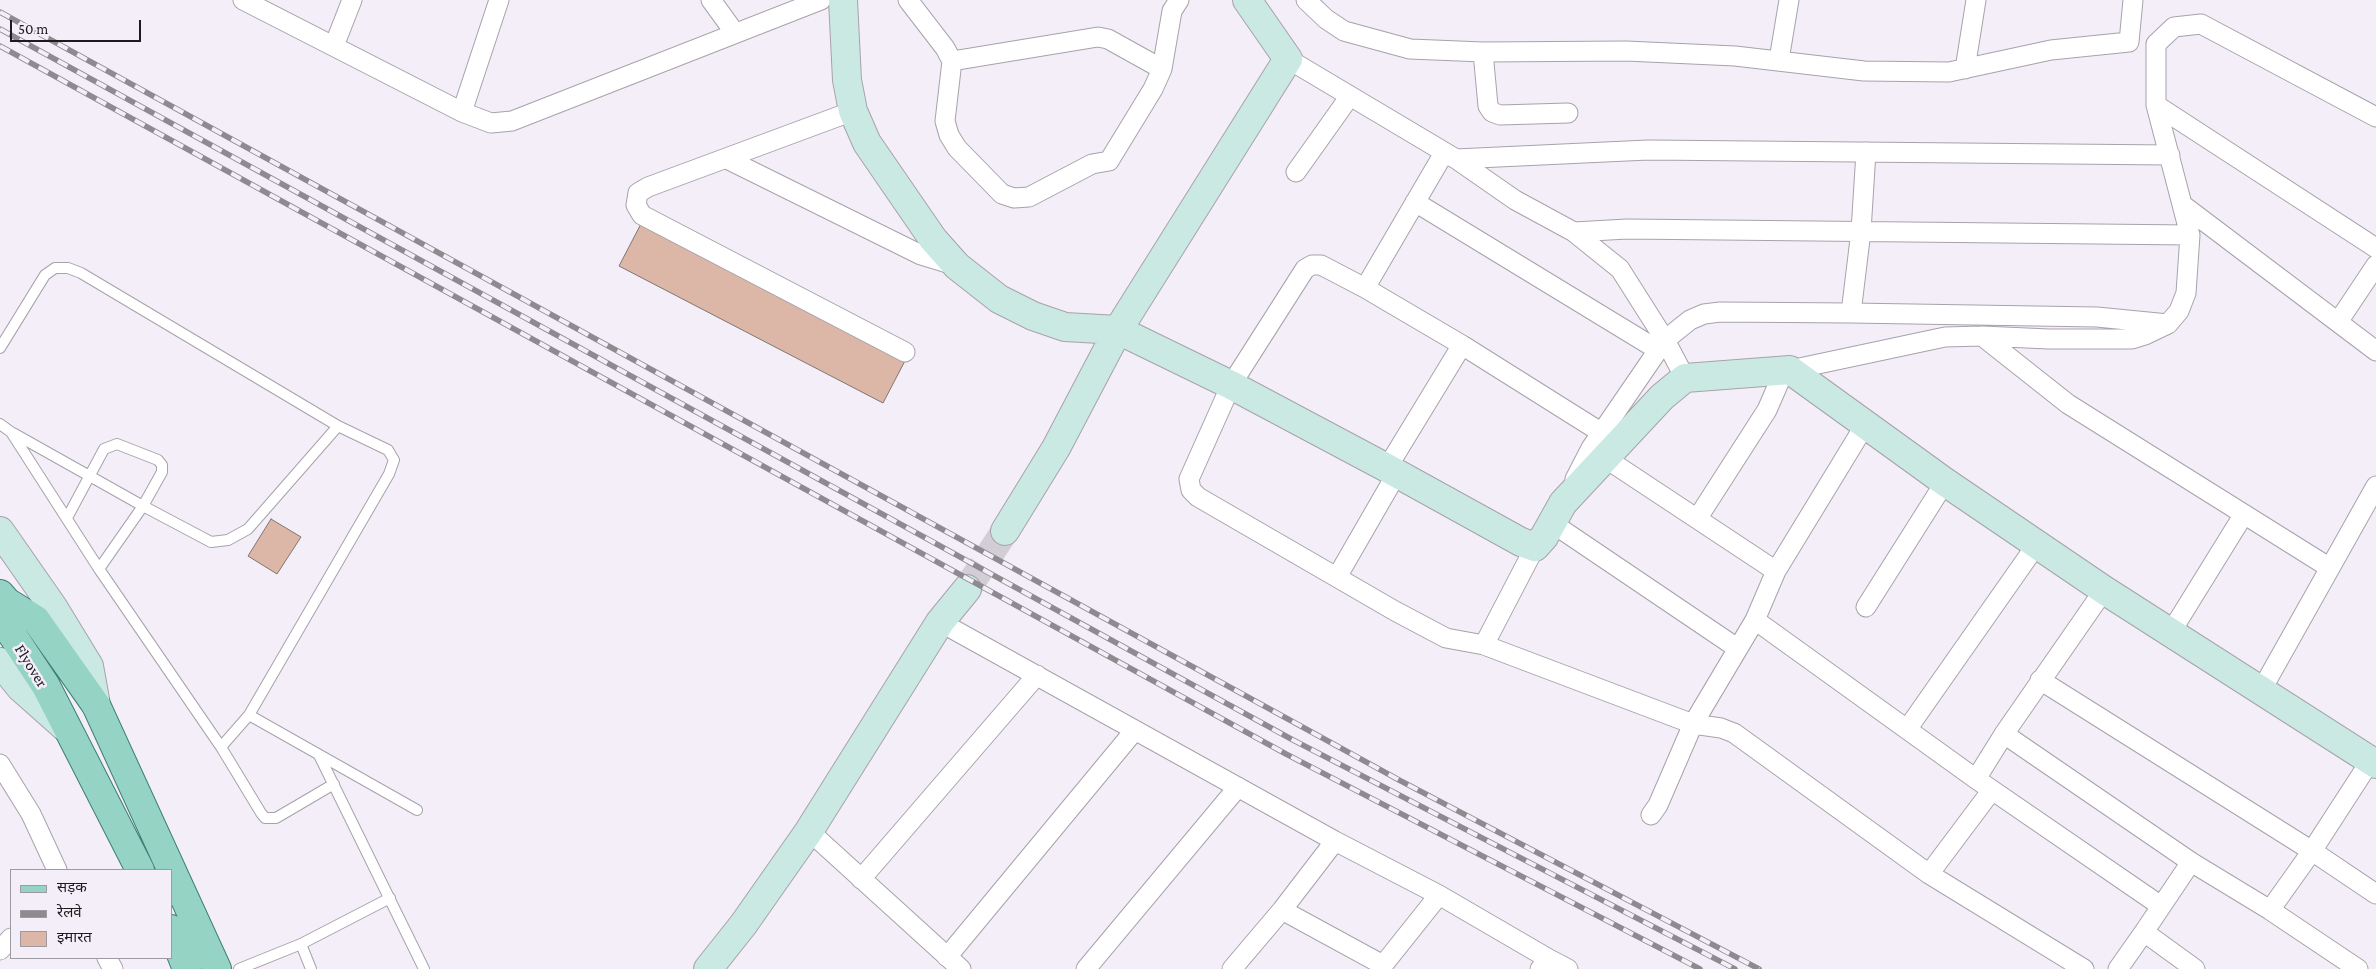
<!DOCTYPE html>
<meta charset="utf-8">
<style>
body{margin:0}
#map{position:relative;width:2376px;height:969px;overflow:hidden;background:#f3eef7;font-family:"Crimson Pro","Noto Sans Devanagari",serif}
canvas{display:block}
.legend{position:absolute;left:10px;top:869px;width:162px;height:90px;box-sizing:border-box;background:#f3eef7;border:1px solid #9d9aa0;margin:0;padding:6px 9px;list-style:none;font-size:15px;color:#1d1b1e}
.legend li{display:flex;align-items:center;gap:10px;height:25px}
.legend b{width:25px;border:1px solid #9d9aa0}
.scale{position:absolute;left:10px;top:20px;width:131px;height:22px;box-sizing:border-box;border:2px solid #1d1b1e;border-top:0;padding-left:6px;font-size:15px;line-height:18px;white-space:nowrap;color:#1d1b1e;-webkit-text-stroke:4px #f3eef7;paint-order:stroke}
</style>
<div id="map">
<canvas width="2376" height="969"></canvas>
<ul class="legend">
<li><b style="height:6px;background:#95d3c5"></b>सड़क</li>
<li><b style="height:6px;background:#8d8a90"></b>रेलवे</li>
<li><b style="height:14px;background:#dcb6a6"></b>इमारत</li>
</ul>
<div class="scale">50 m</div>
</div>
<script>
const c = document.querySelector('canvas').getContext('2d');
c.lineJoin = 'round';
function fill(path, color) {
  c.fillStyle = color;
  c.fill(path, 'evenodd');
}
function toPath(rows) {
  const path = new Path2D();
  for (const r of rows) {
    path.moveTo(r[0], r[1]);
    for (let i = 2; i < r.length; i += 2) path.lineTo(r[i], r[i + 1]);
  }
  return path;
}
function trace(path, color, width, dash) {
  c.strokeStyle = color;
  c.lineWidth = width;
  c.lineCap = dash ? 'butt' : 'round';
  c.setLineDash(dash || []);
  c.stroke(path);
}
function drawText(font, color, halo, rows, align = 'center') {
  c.font = font + ' "Crimson Pro",serif';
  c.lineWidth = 5;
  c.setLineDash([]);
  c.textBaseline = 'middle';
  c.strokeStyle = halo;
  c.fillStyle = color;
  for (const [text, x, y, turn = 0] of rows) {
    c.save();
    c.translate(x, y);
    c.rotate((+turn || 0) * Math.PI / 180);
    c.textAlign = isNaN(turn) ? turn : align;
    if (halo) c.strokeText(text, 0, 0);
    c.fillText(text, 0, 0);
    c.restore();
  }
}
const building = toPath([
 [643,220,907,357,883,403,619,266,643,220],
 [271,519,301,537,277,574,248,556,271,519]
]);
fill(building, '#dcb6a6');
trace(building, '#7f7571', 1);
trace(toPath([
 [967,589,1005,531]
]), '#d3ced6', 28, [28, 14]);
const lane = toPath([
 [0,348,45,275,55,268,68,268,81,273,338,426,388,450,394,460,389,474,249,715,221,747],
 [0,424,11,432,99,569,221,747,261,813,265,818,276,818,334,784],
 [13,433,143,506,211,542,228,540,248,529,338,426],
 [67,518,104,449,117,444,158,460,162,465,162,472,143,506,99,569],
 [249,715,417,810],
 [319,755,424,969],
 [301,944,311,969],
 [239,969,301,944,390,898]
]);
const street = toPath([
 [243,0,462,112,491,123,512,121,821,0],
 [711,0,735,33],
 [908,0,945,48,952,61,945,121,949,135,957,148,1002,194,1014,198,1029,197,1092,164,1109,161,1153,89,1162,69,1172,11,1179,0],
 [1306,0,1326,19,1344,31,1410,49,1483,52,1626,51,1735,56,1864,71,1949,72,2051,50,2129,42,2133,0],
 [334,46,352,0],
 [1483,52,1488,106,1492,112,1500,115,1568,113],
 [1288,59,1456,159,1515,200,1574,232,1620,269,1665,340,1685,378],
 [1779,60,1789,0],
 [952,61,1098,37,1108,39,1162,69],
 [1965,69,1976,0],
 [2156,105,2376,248],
 [853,111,648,187,638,193,636,205,642,215,905,352],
 [462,112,499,0],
 [727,159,921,255,957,266],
 [1456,159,1648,150,2170,155],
 [1296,172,1350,96],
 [1415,202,1658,350],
 [2184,206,2376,351],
 [1574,232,1627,229,2190,235],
 [1365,288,1444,153],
 [1851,313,2097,317,2168,324],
 [2338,322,2376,265],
 [1982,336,2068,404,2330,568],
 [1790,370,1945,337,1982,336,2049,339,2132,339,2145,335,2168,324,2179,311,2186,293,2190,235,2156,105,2156,44,2174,27,2201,24,2376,117],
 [1602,433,1462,345,1365,288,1321,265,1312,265,1305,269,1231,385,1189,479,1191,490,1198,497,1395,611,1446,638,1484,645,1693,724,1721,728,1734,733,1929,874,2084,969],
 [1596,452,1776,571],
 [1387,468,1462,345],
 [1575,479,1591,448,1665,340,1690,320,1704,314,1720,312,1851,313,1861,231,1866,152],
 [1697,519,1767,410,1784,371],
 [1552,523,1737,648],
 [1337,577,1397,473],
 [2104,590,2004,734,2191,862,2270,910,2312,851,2371,760],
 [1866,607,1945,482],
 [1755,620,1976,779,2161,906],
 [940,622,1335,841,1439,895,1549,959],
 [2171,632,2244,514],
 [1484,645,1535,547],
 [2040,680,2312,851,2376,894],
 [2262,689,2376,486],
 [1908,728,2037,544],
 [0,764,31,814,57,870],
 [1976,779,2004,734],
 [1651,815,1658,805,1693,724,1755,620,1776,571,1865,425],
 [809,831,961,969],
 [2191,862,2144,932,2195,969],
 [1929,874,1992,790],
 [861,879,1037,675],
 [1282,910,1383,965],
 [2270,910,2358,969],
 [0,950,11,938],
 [947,957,1135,730],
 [107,958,113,969],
 [1086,969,1238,787],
 [1232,969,1282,910,1335,841],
 [1380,969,1439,895],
 [1540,969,1549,959,1568,969],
 [2118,969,2144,932]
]);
const secondary = toPath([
 [843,0,847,80,853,111,867,143,933,239,957,266,999,299,1033,316,1065,327,1118,330,1231,385,1387,468,1521,542,1535,547,1544,537,1563,503,1662,397,1685,378,1790,370,1945,482,2104,590,2376,764],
 [0,531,53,607,89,666,96,705],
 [1005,531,1056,448,1118,330,1288,59,1247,0],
 [0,662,20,687,65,727],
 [708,969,743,925,809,831,940,622,967,589]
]);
const primary = toPath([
 [0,594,7,602,36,620,96,705,217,969],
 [7,602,11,633,46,686,140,870],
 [171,929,187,969]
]);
trace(lane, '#a7a2ab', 12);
trace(street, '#a7a2ab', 21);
trace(secondary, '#a7a2ab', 30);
trace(primary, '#3e7f72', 30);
trace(lane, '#fff', 10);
trace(street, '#fff', 19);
trace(secondary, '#cae9e2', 28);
trace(primary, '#95d3c5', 28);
const rail = toPath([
 [0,12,1399,780,1759,969],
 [0,29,1293,740,1735,969],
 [0,46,1286,754,1700,969]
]);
trace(rail, '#8d8a90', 5.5);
trace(rail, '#f3eef7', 4, [11]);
drawText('16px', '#1d1b1e', '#f3eef7', [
 ["Flyover",31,666,58]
]);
</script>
